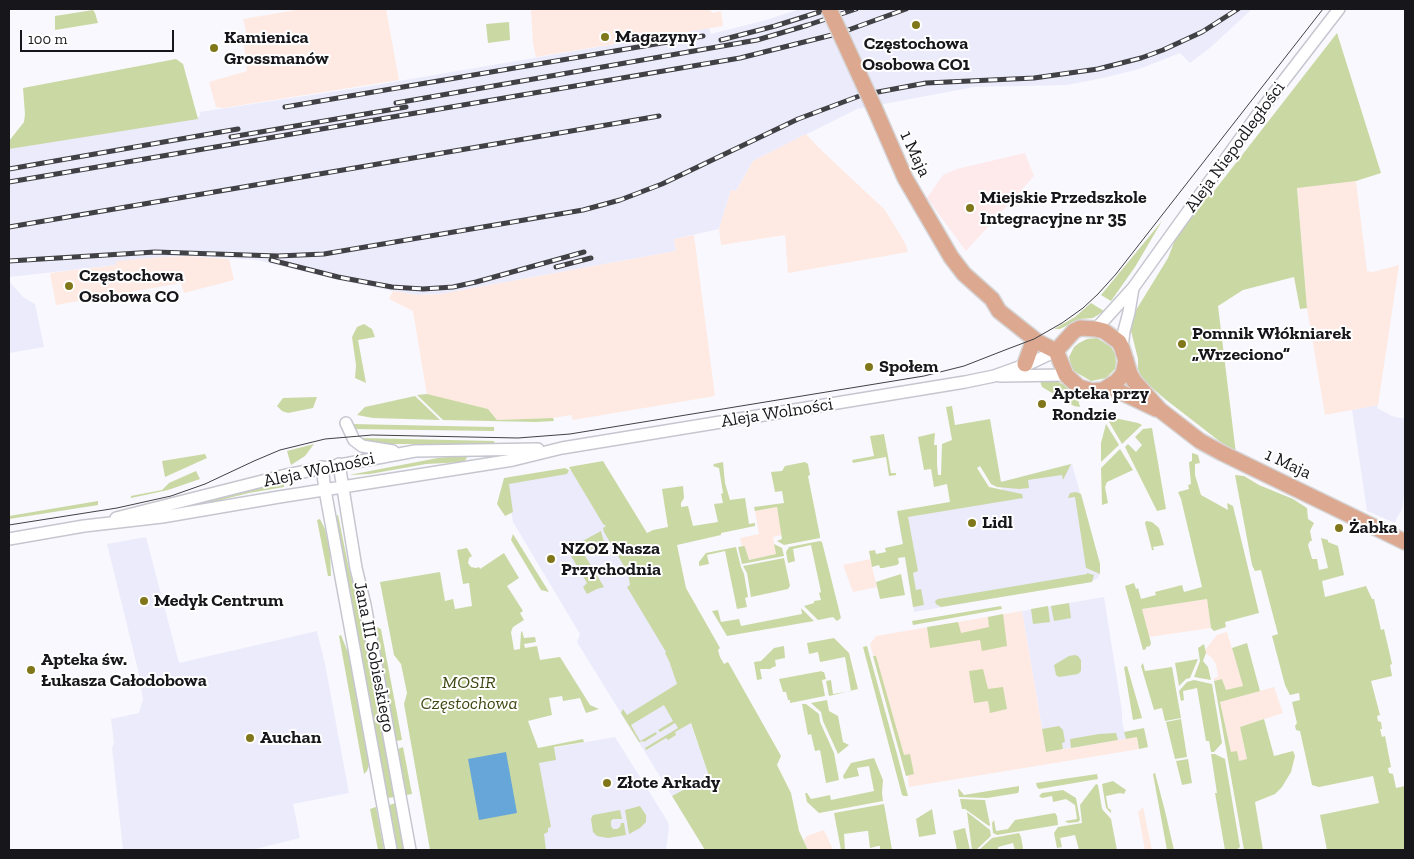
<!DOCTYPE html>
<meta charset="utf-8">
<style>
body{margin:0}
#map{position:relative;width:1414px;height:859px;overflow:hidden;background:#f8f8fe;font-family:"Zilla Slab",serif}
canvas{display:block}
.frame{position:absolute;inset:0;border:10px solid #17171b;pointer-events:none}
.scale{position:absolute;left:20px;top:30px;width:154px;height:22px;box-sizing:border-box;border:2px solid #17171b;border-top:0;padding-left:6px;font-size:15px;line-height:18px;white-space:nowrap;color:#17171b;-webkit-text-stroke:4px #fff;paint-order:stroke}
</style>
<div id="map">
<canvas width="1414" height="859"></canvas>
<div class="frame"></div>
<div class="scale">100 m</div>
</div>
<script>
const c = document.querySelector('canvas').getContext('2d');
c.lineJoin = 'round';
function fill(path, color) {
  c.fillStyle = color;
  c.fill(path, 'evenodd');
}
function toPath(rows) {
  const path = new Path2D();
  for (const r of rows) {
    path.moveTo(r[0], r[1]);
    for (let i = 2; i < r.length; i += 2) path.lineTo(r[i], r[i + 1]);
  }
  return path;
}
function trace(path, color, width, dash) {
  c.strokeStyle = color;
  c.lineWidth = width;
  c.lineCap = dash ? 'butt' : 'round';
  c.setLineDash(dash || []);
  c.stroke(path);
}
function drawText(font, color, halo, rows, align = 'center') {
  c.font = font + ' "Zilla Slab",serif';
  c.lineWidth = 4;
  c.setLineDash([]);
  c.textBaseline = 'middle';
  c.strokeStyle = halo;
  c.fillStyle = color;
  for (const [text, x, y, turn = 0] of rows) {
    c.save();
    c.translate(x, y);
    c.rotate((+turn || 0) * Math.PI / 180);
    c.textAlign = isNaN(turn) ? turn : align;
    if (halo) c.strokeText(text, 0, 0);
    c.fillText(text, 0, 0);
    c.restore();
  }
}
fill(toPath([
 [800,9,1252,9,1211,47,1190,63,1180,53,1139,69,1103,78,1067,85,974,87,857,109,753,161,736,191,731,190,719,229,674,239,676,251,440,294,418,295,393,291,343,281,257,260,189,256,162,257,116,262,117,265,9,277,9,147,198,117,200,116,200,112,370,86,709,28,711,34,766,20],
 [9,281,23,297,35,304,44,347,9,353],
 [1378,405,1377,408,1392,416,1405,419,1405,489,1402,510,1397,517,1395,523,1367,511,1352,410],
 [1072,464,1100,564,1100,574,1098,578,1093,581,914,612,897,512,968,499,1002,490,1000,482],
 [571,470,661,616,672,649,665,653,669,661,709,776,672,796,577,642,580,634,513,522,506,480],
 [146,537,179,663,317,631,325,664,349,793,293,804,300,838,252,850,123,850,112,748,114,743,111,719,139,713,143,699,139,674,107,544],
 [1104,597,1122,711,1122,720,1126,739,1046,752,1022,611],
 [615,737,668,822,669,827,666,850,543,850,535,751]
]), '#ecebfc');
fill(toPath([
 [302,9,386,9,399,80,223,108,216,107,209,82,247,71,244,45,246,31,243,19],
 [531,9,575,10,576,9,708,9,713,13,721,11,723,26,536,57,533,43],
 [806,134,819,148,885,210,905,243,908,252,788,273,785,235,721,245,719,229,731,190,736,191,753,161],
 [1356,181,1367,271,1373,272,1399,265,1378,405,1325,415,1307,308,1297,187],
 [694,235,715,396,573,420,571,415,553,418,497,420,488,409,427,395,413,311,389,299,393,291,418,295,440,294,676,251,674,239],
 [189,256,229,259,234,280,184,293,181,283,56,305,50,273,116,265,116,261,162,257],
 [777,507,782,535,773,537,776,554,748,560,746,549,741,544,740,538,759,534,755,511],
 [870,559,877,587,853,592,843,565],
 [1207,599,1211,628,1149,637,1142,609],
 [1022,611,1046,752,1137,737,1139,749,909,787,908,776,906,776,870,644,876,636],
 [1227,632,1243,686,1226,690,1222,679,1214,681,1214,678,1218,677,1216,664,1212,658,1206,653,1205,650,1217,635],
 [1274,687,1283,713,1240,727,1247,760,1239,761,1231,752,1220,702],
 [1143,807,1152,850,1145,850,1138,812],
 [824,830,833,850,808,850,804,840,807,836]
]), '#feeae2');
fill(toPath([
 [1025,153,1034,176,966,251,927,198,943,175,957,169]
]), '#fee9eb');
fill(toPath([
 [93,10,95,13,98,23,55,30,55,16],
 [509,22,510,40,488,43,486,24],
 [1337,33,1381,173,1356,181,1297,188,1307,308,1300,309,1294,277,1243,290,1218,306,1236,454,1165,399,1142,379,1138,369,1138,359,1131,331,1131,322,1133,315,1168,258,1178,232,1210,190,1211,195],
 [176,59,183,64,198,119,9,149,9,141,24,122,25,114,23,88],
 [1162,221,1135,267,1111,301,1101,295],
 [1091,303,1104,311,1093,318,1080,319,1060,329,1054,329,1075,317],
 [364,324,372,329,375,337,358,340,366,383,355,378,356,365,352,337,357,327],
 [1097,338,1111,347,1115,354,1116,362,1115,369,1106,378,1091,381,1072,370,1069,357,1074,347,1079,343,1087,339],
 [1040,381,1056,381,1065,385,1077,396,1080,407,1074,406,1042,387],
 [427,394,488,409,497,420,553,418,554,421,536,422,443,420,417,395],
 [415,396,440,420,373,418,357,415,365,407],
 [317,397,313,408,288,413,282,411,277,406,283,398],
 [952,406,955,425,990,419,1001,482,1071,464,1063,480,1062,475,1028,480,1029,488,1019,489,997,487,991,484,980,466,977,468,989,487,1022,494,1023,498,908,517,918,571,913,573,916,590,921,589,924,605,913,607,905,557,898,558,899,563,897,565,883,568,880,568,879,565,872,567,869,551,875,550,876,554,886,552,885,548,903,544,897,511,950,502,947,484,934,487,931,469,924,470,918,437,935,433,934,445,937,445,937,465,938,475,941,475,942,444,952,440,946,407],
 [1110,417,1138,423,1142,425,1122,444,1108,420],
 [351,424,494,427,494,431,353,429],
 [1106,424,1119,445,1101,462,1101,443],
 [1152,428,1166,509,1157,511,1125,447,1128,444,1136,452,1142,445,1135,437,1143,429],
 [884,434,891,473,896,473,896,475,889,476,886,457,853,463,852,460,874,456,870,436],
 [360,438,494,441,495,444,377,444,366,442],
 [314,444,305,456,291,465,287,451],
 [1120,449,1133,470,1107,482,1105,487,1108,503,1102,505,1101,468],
 [1192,453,1198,455,1200,463,1195,464,1195,475,1201,495,1228,510,1227,503,1233,506,1259,613,1225,622,1226,627,1214,631,1211,628,1207,599,1142,609,1151,643,1150,646,1146,647,1146,649,1143,650,1125,586,1134,583,1136,589,1138,588,1141,599,1156,595,1155,592,1182,585,1184,592,1202,587,1181,499,1178,492,1189,489,1188,485,1191,484,1189,462,1192,461],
 [205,454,207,458,165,477,162,461],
 [458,456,468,456,464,462,426,464,370,474,349,475,438,458],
 [603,461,647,533,653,530,668,527,662,489,683,486,684,498,681,503,681,507,688,506,693,526,718,522,714,504,723,503,721,494,723,493,719,468,713,466,714,464,723,462,725,483,730,500,745,498,749,524,755,523,755,526,721,533,721,535,677,545,686,588,720,648,718,650,720,657,724,664,728,662,781,756,777,765,791,793,799,831,808,850,705,850,672,796,709,776,691,723,675,732,676,735,668,740,666,738,646,750,645,748,678,728,675,723,660,732,658,730,673,721,664,705,631,725,640,741,656,732,657,734,644,742,643,741,639,742,621,713,623,709,627,715,677,684,669,661,665,653,666,652,627,587,630,585,628,573,604,532,603,528,606,526,603,524,569,467],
 [805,462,808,464,810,475,808,476,820,536,820,538,784,545,777,541,782,539,777,507,755,511,754,507,784,503,782,491,775,492,771,472,782,471,785,466],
 [565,468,569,470,567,474,509,484,513,512,505,516,497,504,504,478],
 [196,471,200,479,168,490,131,498,131,496,162,490,169,483],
 [1235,475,1244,476,1259,485,1293,499,1307,508,1308,519,1314,523,1310,531,1312,541,1310,541,1308,545,1312,559,1317,559,1319,570,1328,568,1321,538,1328,540,1328,542,1338,546,1344,575,1322,581,1325,597,1366,586,1372,599,1374,599,1381,630,1384,629,1390,655,1392,664,1390,665,1392,676,1371,681,1380,715,1377,716,1378,721,1381,722,1382,729,1380,729,1382,737,1385,736,1391,767,1388,768,1389,773,1393,774,1396,788,1405,786,1405,850,1327,850,1320,815,1379,803,1373,776,1319,787,1312,785,1300,731,1296,730,1295,726,1297,723,1292,702,1300,700,1299,693,1290,695,1285,685,1272,636,1278,634,1261,570,1255,571,1252,565],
 [284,482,284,487,249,493,192,507,189,506],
 [1076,492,1081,494,1100,564,1100,574,1086,568,1075,497,1068,498,1070,493],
 [98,501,98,505,9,519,9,516],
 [338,515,349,569,359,606,395,797,387,798,336,516],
 [320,519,325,529,330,552,331,576,328,576,317,520],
 [1146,521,1152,522,1159,528,1164,545,1153,547,1154,550,1152,550,1145,523],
 [601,531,604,542,584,554,604,587,597,589,587,594,583,587,587,583,568,551,568,549],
 [513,534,549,592,541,590,511,540],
 [820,541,822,542,841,618,837,621,833,617,818,620,804,606,814,603,814,601,821,600,819,593,821,592,811,545,793,549,795,561,788,563,786,552,789,547],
 [774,544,782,548,784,556,742,564,738,547,744,546,745,547,749,560,776,554],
 [736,547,741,567,744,574,748,597,745,598,747,607,737,609,725,551,707,555,709,564,699,566,699,562,706,553],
 [467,548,472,556,469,558,468,563,471,567,476,568,479,567,480,569,504,553,519,578,507,586,523,611,520,613,524,620,513,627,511,632,514,650,520,649,521,632,522,631,524,638,535,637,536,642,524,644,525,648,537,646,540,660,560,657,590,705,599,709,586,713,580,698,563,701,562,696,549,698,552,715,528,721,538,748,583,739,584,742,554,747,556,760,539,763,551,827,548,828,548,832,544,834,546,850,430,850,404,704,407,693,401,664,394,655,380,582,440,572,445,601,453,599,455,609,472,606,469,583,463,584,457,550],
 [784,558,790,586,788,589,751,597,747,573,743,566],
 [1087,573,1094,575,1092,582,941,607,936,604,935,601,938,599,1087,574],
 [901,574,905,595,880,599,876,582],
 [1069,603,1071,618,1054,621,1051,606],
 [1001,606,1002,609,913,625,912,621],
 [1048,606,1050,622,1033,624,1031,609],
 [801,608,814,621,727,636,712,611,718,610,721,622,739,619,741,626,802,614],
 [1003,614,1007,646,982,651,980,640,930,648,927,627,958,622,961,633,989,627,988,617],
 [377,627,381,629,402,740,396,741,377,633],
 [341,635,349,655,369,765,367,771,364,774,339,636],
 [834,638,849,653,858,689,829,696,826,681,831,680,833,694,851,691,845,657,820,662,818,652,809,654,807,643],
 [1247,643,1260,691,1220,702,1231,752,1237,751,1239,761,1247,759,1240,727,1264,719,1274,756,1293,751,1295,756,1291,772,1282,787,1275,794,1255,802,1263,850,1244,850,1214,681,1222,679,1226,690,1243,686,1232,648],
 [1204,644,1206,653,1203,661,1208,667,1211,680,1194,677,1200,661,1198,648],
 [784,646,785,658,775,660,776,666,771,668,771,669,760,669,762,679,757,680,754,662,761,661,774,648],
 [867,646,897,754,908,796,904,796,902,795,863,647],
 [1075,655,1078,656,1081,660,1081,671,1078,674,1059,677,1056,675,1054,665,1069,656],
 [873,656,876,656,904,755,910,754,914,774,906,776],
 [1198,659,1190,678,1186,679,1179,686,1175,663],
 [1143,663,1145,671,1172,667,1181,718,1165,721,1162,708,1154,710,1141,666],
 [1127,666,1142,718,1133,720,1124,667],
 [983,669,988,689,1003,687,1007,709,990,713,988,701,974,703,969,671],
 [822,671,822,672,824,672,826,679,822,680,825,696,790,703,790,700,788,700,786,692,783,692,779,679],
 [1194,680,1212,684,1222,743,1214,752,1211,752,1209,741,1206,741,1197,688,1183,691,1184,700,1181,701,1179,691,1187,682],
 [827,700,829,711,838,716,843,742,849,745,838,754,823,721,821,712,811,703],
 [802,704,806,704,819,714,820,722,834,753,839,780,826,783,820,750,815,751,811,734,808,735],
 [1181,719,1187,757,1175,759,1166,722],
 [1059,726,1063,730,1065,742,1062,743,1063,749,1046,752,1042,729],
 [1144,728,1148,747,1139,749,1137,737,1126,739,1124,732],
 [1116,733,1118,740,1071,748,1070,739,1099,734],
 [403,747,412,794,406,795,398,749],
 [1211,754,1215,754,1225,759,1240,847,1236,850,1225,850,1215,793,1217,793],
 [874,758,883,780,882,793,883,801,819,813,807,802,805,793,807,793,811,799,830,795,831,800,874,791,869,766,857,768,859,776,844,779,843,776,851,763],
 [1188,759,1192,783,1182,785,1176,761],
 [1155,773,1165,811,1174,850,1167,850,1153,774],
 [1097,774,1098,779,1039,789,1037,787,1036,783],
 [1113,781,1126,790,1124,794,1120,793,1106,796,1108,808,1111,810,1111,813,1106,808,1102,784],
 [1096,784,1098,785,1102,809,1111,819,1117,850,1079,850,1075,835,1060,838,1062,847,1057,848,1054,833,1058,827,1082,823,1080,805],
 [1019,786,1019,790,1018,793,987,798,959,797,958,789,959,789,964,795],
 [1063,790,1076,798,1080,820,1078,822,1068,823,1065,821,1077,819,1075,805,1066,799,1053,802,1052,796,1042,798,1039,796,1042,793],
 [960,799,985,800,990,825,989,826,965,809,962,809],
 [396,803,404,850,397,850,389,805],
 [884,804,892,850,880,850,880,846,878,846,870,848,868,831,866,831,844,834,845,850,841,850,834,813],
 [640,806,646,815,646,822,640,828,629,834,625,810],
 [376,807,384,850,378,850,370,809],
 [932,809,936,834,919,837,916,819],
 [620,810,622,819,613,819,611,821,611,826,613,829,617,829,620,827,621,823,624,823,626,835,608,838,597,836,593,832,591,819,593,815],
 [967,812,990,830,991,836,976,850,972,850],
 [1055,813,1057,816,1058,825,997,835,993,833,992,823,994,820,996,831,1008,829,1015,820],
 [965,828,970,850,957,850,953,831],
 [1019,833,1021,837,1023,848,1022,850,1015,850,1013,843,998,847,998,850,979,850,992,838]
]), '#cad8a3');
fill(toPath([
 [506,752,517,813,479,820,468,759]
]), '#67a6d8');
const minor = toPath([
 [1096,329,1133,288,1258,114,1339,9],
 [1122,348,1124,331,1129,312,1133,288],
 [1000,376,1066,375],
 [346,423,354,440,362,446,393,451],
 [339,464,356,568,365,605,410,850],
 [322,467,325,490,391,850],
 [116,518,286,475,415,451,538,449],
 [9,539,84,526,162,517,279,497,513,460,562,448,965,382,994,376,1033,362,1056,351]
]);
const major = toPath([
 [874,107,905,178,951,257,964,274,992,299,999,311,1038,342,1056,351],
 [1056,351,1074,331,1080,328,1096,329,1104,331,1119,342,1122,348,1130,374,1134,381,1160,410,1200,441,1222,453,1405,542],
 [1056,351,1066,375,1079,387,1092,391,1103,390,1117,381,1123,374,1126,360],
 [1025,364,1034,339],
 [1110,387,1156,409]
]);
trace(minor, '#c6c6d0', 14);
trace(major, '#d5d5d6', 18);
trace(minor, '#fff', 11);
trace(major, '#dda890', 15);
trace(toPath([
 [9,525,117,508,171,496,205,484,254,461,280,450,325,439,372,435,518,438,570,434,924,376,964,366,1005,350,1034,339,1062,323,1083,308,1098,294,1116,274,1323,9]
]), '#404045', 1);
const rail = toPath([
 [721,40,775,26,829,9],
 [396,103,757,40,808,25,856,9],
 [285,107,703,36],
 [231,137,406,107],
 [9,169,238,129],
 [9,182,740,58,840,33,906,9],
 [9,227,659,116],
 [271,260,338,277,392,287,423,289,453,287,476,282,584,252],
 [9,261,155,252,278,256,324,254,583,210,620,200,662,184,798,119,862,95,926,83,1034,78,1098,69,1141,58,1163,50,1202,32,1238,9],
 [556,267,591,258]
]);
trace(rail, '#404045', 5);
trace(rail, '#fff', 3, [9]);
const majorBridge = toPath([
 [829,9,874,107]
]);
trace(majorBridge, '#d5d5d6', 18, []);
trace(majorBridge, '#dda890', 15);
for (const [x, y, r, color] of [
 [916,25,5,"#80761a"],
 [605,37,5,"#80761a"],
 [214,48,5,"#80761a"],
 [970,208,5,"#80761a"],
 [69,286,5,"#80761a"],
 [1182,344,5,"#80761a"],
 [869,367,5,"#80761a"],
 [1042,404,5,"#80761a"],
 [972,523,5,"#80761a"],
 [1339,528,5,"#80761a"],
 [551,559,5,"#80761a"],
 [144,601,5,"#80761a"],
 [31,670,5,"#80761a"],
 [250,738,5,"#80761a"],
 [607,783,5,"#80761a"]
]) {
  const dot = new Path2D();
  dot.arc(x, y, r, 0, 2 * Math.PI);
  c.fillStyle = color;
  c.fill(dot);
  trace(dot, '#fff', 2);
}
drawText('bold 18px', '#17171b', '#fff', [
 ["Magazyny",615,37],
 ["Kamienica",224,38],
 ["Grossmanów",224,59],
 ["Częstochowa",916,44,"center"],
 ["Osobowa CO1",916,65,"center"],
 ["Miejskie Przedszkole",980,198],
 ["Integracyjne nr 35",980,219],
 ["Częstochowa",79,276],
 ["Osobowa CO",79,297],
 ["Pomnik Włókniarek",1192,334],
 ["„Wrzeciono”",1192,355],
 ["Społem",879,367],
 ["Apteka przy",1052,394],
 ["Rondzie",1052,415],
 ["Lidl",982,523],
 ["Żabka",1349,528],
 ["NZOZ Nasza",561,549],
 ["Przychodnia",561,570],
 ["Medyk Centrum",154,601],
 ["Apteka św.",41,660],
 ["Łukasza Całodobowa",41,681],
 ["Auchan",260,738],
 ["Złote Arkady",617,783]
], 'left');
drawText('18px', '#17171b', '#fff', [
 ["Aleja Niepodległości",1235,147,-54],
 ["1 Maja",915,154,65],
 ["Aleja Wolności",777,413,-9],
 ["1 Maja",1288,464,25],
 ["Aleja Wolności",319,470,-12],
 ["Jana III Sobieskiego",374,657,79]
]);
drawText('italic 18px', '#3e4812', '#fff', [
 ["MOSIR",469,683],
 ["Częstochowa",469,704]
]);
</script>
